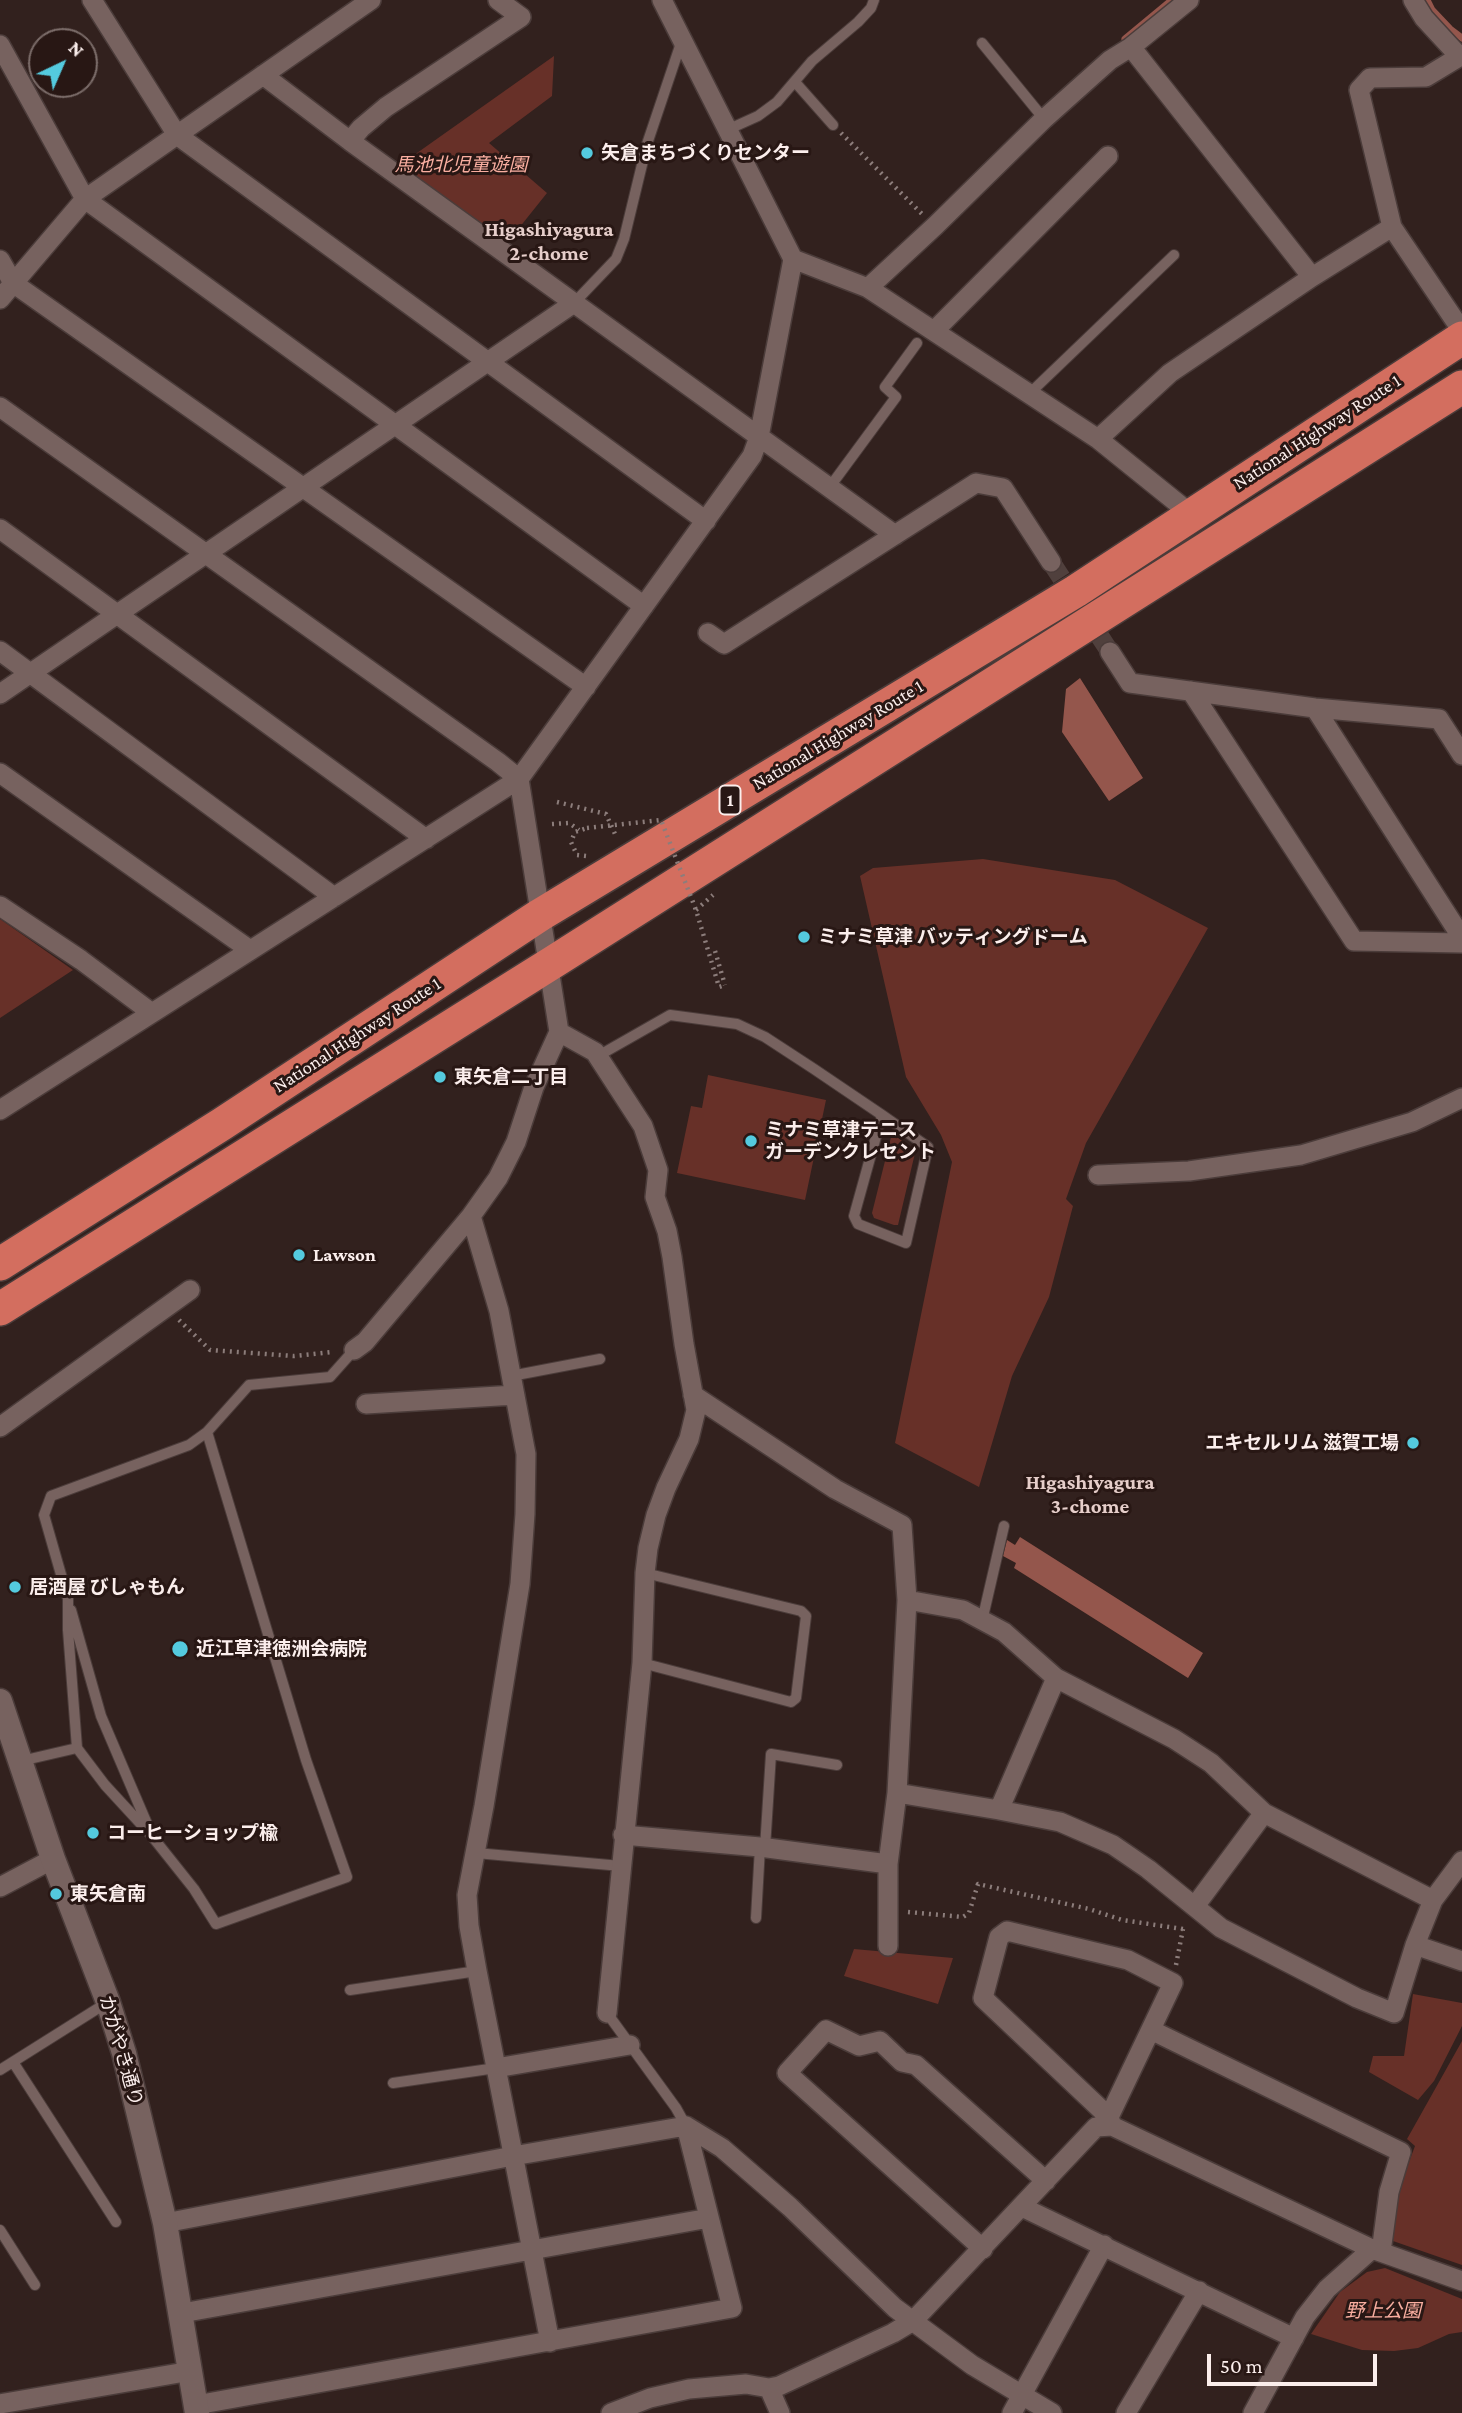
<!DOCTYPE html>
<meta charset="utf-8">
<style>
body{margin:0}
#map{position:relative;width:1462px;height:2413px;overflow:hidden;background:#32211e;font-family:"Crimson Pro",serif}
canvas{display:block}
.north{position:absolute;left:28px;top:28px;width:70px;height:70px;box-sizing:border-box;background:#281714;border:2px solid #7c6d6a;border-radius:50%;rotate:44deg;font-size:19px;font-weight:700;line-height:28px;text-align:center;color:#fbeeec}
.north::after{content:'';display:block;margin:auto;width:24px;height:32px;background:#54cade;clip-path:polygon(50% 0,100% 100%,50% 72%,0 100%)}
.scale{position:absolute;left:1207px;top:2354px;width:170px;height:32px;box-sizing:border-box;border:4px solid #fbeeec;border-top:0;padding-left:9px;font-size:21px;line-height:24px;white-space:nowrap;color:#fbeeec;-webkit-text-stroke:5px #281714;paint-order:stroke}
</style>
<div id="map">
<canvas width="1462" height="2413"></canvas>
<div class="north">N</div>
<div class="scale">50 m</div>
</div>
<script>
const c = document.querySelector('canvas').getContext('2d');
c.lineJoin = 'round';
function fill(path, color) {
  c.fillStyle = color;
  c.fill(path, 'evenodd');
}
function toPath(rows) {
  const path = new Path2D();
  for (const r of rows) {
    path.moveTo(r[0], r[1]);
    for (let i = 2; i < r.length; i += 2) path.lineTo(r[i], r[i + 1]);
  }
  return path;
}
function trace(path, color, width, dash) {
  c.strokeStyle = color;
  c.lineWidth = width;
  c.lineCap = dash ? 'butt' : 'round';
  c.setLineDash(dash || []);
  c.stroke(path);
}
function drawText(font, color, halo, rows, align = 'center') {
  c.font = font + ' "Crimson Pro","Noto Sans JP",serif';
  c.lineWidth = 6;
  c.setLineDash([]);
  c.textBaseline = 'middle';
  c.strokeStyle = halo;
  c.fillStyle = color;
  for (const [text, x, y, turn = 0] of rows) {
    c.save();
    c.translate(x, y);
    c.rotate((+turn || 0) * Math.PI / 180);
    c.textAlign = isNaN(turn) ? turn : align;
    if (halo) c.strokeText(text, 0, 0);
    c.fillText(text, 0, 0);
    c.restore();
  }
}
fill(toPath([
 [554,56,552,96,489,143,547,193,507,243,400,165],
 [983,859,1115,880,1208,928,1086,1143,1066,1199,1073,1206,1049,1297,1012,1376,979,1487,895,1443,952,1162,941,1135,906,1077,860,876,873,868],
 [0,919,73,970,0,1018],
 [708,1075,826,1100,805,1200,677,1173,691,1106,702,1108],
 [893,1134,913,1149,915,1153,898,1225,894,1225,874,1218,872,1213,891,1137],
 [854,1949,953,1958,938,2004,844,1976],
 [1413,1994,1462,2003,1462,2026,1434,2081,1418,2100,1369,2072,1373,2056,1404,2056],
 [1462,2041,1462,2265,1393,2241,1394,2202,1415,2146,1407,2139],
 [1385,2268,1462,2299,1462,2332,1449,2334,1418,2348,1394,2351,1362,2350,1311,2334,1340,2292,1367,2272]
]), '#673028');
fill(toPath([
 [1080,678,1143,778,1109,801,1062,732,1066,689],
 [1020,1537,1203,1653,1188,1678,1014,1568,1016,1563,1003,1556,1007,1540,1015,1545]
]), '#94564c');
trace(toPath([
 [1427,0,1432,10,1450,29,1462,38],
 [1125,39,1172,0]
]), '#94564c', 7);
trace(toPath([
 [1051,562,1110,652]
]), '#50403d', 19, [19, 10]);
const service = toPath([
 [982,43,1044,119],
 [795,82,833,125],
 [727,130,758,116,777,102,812,61,858,22,871,8,874,0],
 [574,303,616,259,624,239,647,144,682,40],
 [1029,394,1174,255],
 [829,488,896,397,885,387,917,343],
 [598,1056,670,1015,737,1024,765,1037,814,1069,882,1115,928,1147,906,1243,858,1224,854,1216,882,1115],
 [511,1376,600,1359],
 [71,1610,101,1716,148,1826],
 [982,1621,1004,1526],
 [642,1663,791,1702,796,1698,806,1616,801,1611,645,1573],
 [77,1748,68,1630,68,1599,44,1515,51,1496,189,1445,207,1432,249,1385,330,1377,354,1350],
 [21,1761,77,1748,105,1785,151,1835,194,1889,216,1924,347,1877,306,1760,207,1432],
 [765,1848,771,1754,837,1765],
 [476,1853,621,1866],
 [756,1918,760,1847],
 [350,1990,477,1971],
 [607,2013,676,2108,686,2126],
 [13,2062,116,2222],
 [0,2070,108,2002],
 [393,2083,496,2068],
 [0,2230,35,2285]
]);
const minor = toPath([
 [92,0,177,135,706,521],
 [1413,0,1424,18,1460,57],
 [0,45,85,199,644,606],
 [1131,47,1312,277,1392,227,1462,331],
 [263,75,350,141,895,535],
 [350,141,361,128,386,107,521,17,498,0],
 [1392,227,1359,90,1370,78,1426,77,1462,55],
 [793,259,868,288,935,226,1044,119,1110,60,1131,47,1189,0],
 [0,260,13,283,586,687],
 [868,288,1098,439,1191,514],
 [0,299,85,199,371,0],
 [934,331,1108,156],
 [0,407,498,762,519,779,559,1032,534,1087,516,1142,498,1178,471,1216,499,1311,526,1454,525,1514,520,1584,484,1806,467,1895,469,1926,477,1971,550,2342],
 [1098,439,1170,373,1312,277],
 [0,529,426,839],
 [708,633,724,644,976,483,1003,488,1051,562],
 [0,651,334,897],
 [1110,652,1130,683,1315,708,1439,719,1462,755],
 [1191,691,1354,941,1462,943],
 [0,694,574,303],
 [1315,708,1462,938],
 [0,773,250,950],
 [0,906,81,960,152,1013],
 [559,1032,595,1052,643,1126,658,1170,655,1197,667,1231,672,1257,684,1344,696,1410,689,1439,666,1488,656,1515,648,1548,645,1573,642,1663,607,2013],
 [0,1110,519,779,752,456,759,437,793,259,662,0],
 [1098,1175,1189,1171,1301,1155,1412,1122,1462,1098],
 [354,1350,365,1342,471,1216],
 [693,1395,835,1489,902,1525,907,1600,963,1610,1004,1632,1056,1678,999,1810,1060,1822,1113,1845,1148,1869,1221,1928,1357,1998,1394,2013,1415,1945,1433,1900,1462,1861],
 [366,1404,515,1395],
 [0,1427,190,1290],
 [1056,1678,1174,1739,1211,1763,1264,1813,1433,1900],
 [897,1793,999,1810],
 [623,1835,760,1847,888,1864],
 [0,1887,53,1859],
 [1195,1906,1264,1813],
 [1415,1945,1462,1961],
 [888,1946,888,1864,897,1793,907,1600],
 [1151,2030,1401,2152,1389,2192,1381,2252],
 [496,2068,630,2045],
 [1109,2117,983,1998,999,1937,1007,1931,1128,1960,1173,1983,1109,2117,1112,2126],
 [1022,2207,1294,2338],
 [165,2223,513,2156,686,2126,722,2148,790,2207,895,2308,972,2365,1052,2413],
 [983,2249,787,2073,826,2030,859,2046,880,2041,902,2062,916,2065,1046,2181],
 [182,2313,709,2218],
 [769,2388,780,2413],
 [0,2404,191,2371],
 [196,2405,732,2308,686,2126],
 [611,2413,650,2398,689,2389,746,2384,769,2388,779,2386,893,2333,913,2321,1096,2127,1112,2126,1372,2249,1462,2281],
 [1012,2413,1104,2245],
 [1126,2413,1199,2291],
 [1253,2413,1305,2317,1327,2289,1372,2249]
]);
const tertiary = toPath([
 [0,1701,53,1859,108,2002,124,2053,165,2223,197,2413]
]);
const trunk = toPath([
 [0,1264,222,1124,540,915,1076,591,1462,338],
 [0,1309,547,966,1462,387]
]);
trace(service, '#4b3c3a', 12);
trace(minor, '#4b3c3a', 22);
trace(tertiary, '#4b3c3a', 27);
trace(trunk, '#4b3c3a', 36);
trace(toPath([
 [841,133,922,214],
 [557,802,606,814,615,834,613,837],
 [552,824,569,823,579,830],
 [586,856,577,855,571,842,575,832,587,828],
 [696,910,713,895],
 [715,951,725,985],
 [179,1320,210,1350,294,1356,333,1352],
 [908,1912,963,1917,969,1913,978,1884,1089,1909,1122,1920,1183,1929],
 [1176,1965,1183,1929]
]), '#8c7d7b', 4.5, [2, 5]);
trace(service, '#77625f', 10);
trace(minor, '#77625f', 19);
trace(tertiary, '#77625f', 24);
trace(trunk, '#d36e5f', 33);
trace(toPath([
 [587,828,661,820,696,910,719,987,725,985]
]), '#8c7d7b', 4.5, [2, 5]);
for (const [x, y, r, color] of [
 [587,153,7,"#54cade"],
 [804,937,7,"#54cade"],
 [440,1077,7,"#54cade"],
 [751,1141,7,"#54cade"],
 [299,1255,7,"#54cade"],
 [1413,1443,7,"#54cade"],
 [15,1587,7,"#54cade"],
 [180,1649,9,"#54cade"],
 [93,1833,7,"#54cade"],
 [56,1894,7,"#54cade"]
]) {
  const dot = new Path2D();
  dot.arc(x, y, r, 0, 2 * Math.PI);
  c.fillStyle = color;
  c.fill(dot);
  trace(dot, '#281714', 2.5);
}
for (const [x, y, w] of [
 [730,800,21]
]) {
  const box = new Path2D();
  box.roundRect(x - w / 2, y - 14.5, w, 29, 5);
  c.fillStyle = '#281714';
  c.fill(box);
  trace(box, '#fbeeec', 2);
}
drawText('bold 18px', '#fbeeec', null, [
 ["1",730,800]
]);
drawText('bold 19px', '#fbeeec', '#281714', [
 ["矢倉まちづくりセンター",601,153],
 ["ミナミ草津 バッティングドーム",818,937],
 ["東矢倉二丁目",454,1077],
 ["ミナミ草津テニス",765,1130],
 ["ガーデンクレセント",765,1152],
 ["Lawson",313,1255],
 ["エキセルリム 滋賀工場",1399,1443,"right"],
 ["居酒屋 びしゃもん",29,1587],
 ["近江草津徳洲会病院",196,1649],
 ["コーヒーショップ楡",107,1833],
 ["東矢倉南",70,1894]
], 'left');
drawText('italic 19px', '#f9aea0', '#281714', [
 ["馬池北児童遊園",461,165],
 ["野上公園",1383,2311]
]);
drawText('19px', '#fbeeec', '#281714', [
 ["National Highway Route 1",1317,432,-33],
 ["National Highway Route 1",838,735,-31],
 ["National Highway Route 1",357,1035,-33],
 ["かがやき通り",121,2051,74]
]);
drawText('bold 21px', '#e6ceca', '#281714', [
 ["Higashiyagura",549,230],
 ["2-chome",549,254],
 ["Higashiyagura",1090,1483],
 ["3-chome",1090,1507]
]);
</script>
